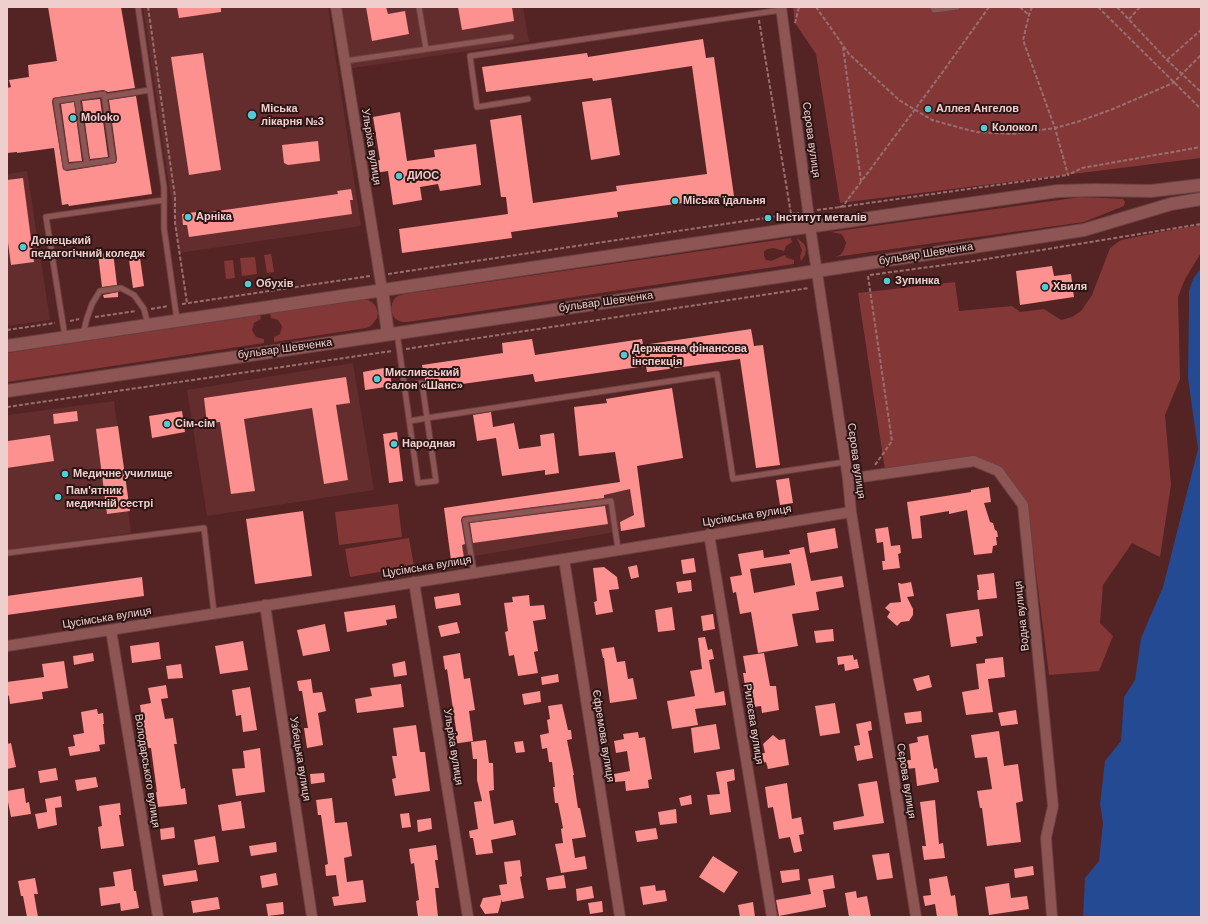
<!DOCTYPE html>
<meta charset="utf-8">
<style>
body{margin:0}
#map{position:relative;width:1208px;height:924px;overflow:hidden;background:#542323;font-family:Helvetica,sans-serif}
canvas{display:block}
.frame{position:absolute;inset:0;border:8px solid #efcfcd;pointer-events:none}
</style>
<div id="map">
<canvas width="1208" height="924"></canvas>
<div class="frame"></div>
</div>
<script>
const c = document.querySelector('canvas').getContext('2d');
c.lineJoin = 'round';
function fill(path, color) {
  c.fillStyle = color;
  c.fill(path, 'evenodd');
}
function toPath(rows) {
  const path = new Path2D();
  for (const r of rows) {
    path.moveTo(r[0], r[1]);
    for (let i = 2; i < r.length; i += 2) path.lineTo(r[i], r[i + 1]);
  }
  return path;
}
function trace(path, color, width, dash) {
  c.strokeStyle = color;
  c.lineWidth = width;
  c.lineCap = dash ? 'butt' : 'round';
  c.setLineDash(dash || []);
  c.stroke(path);
}
function drawText(font, color, halo, rows, align = 'center') {
  c.font = font + ' Helvetica,sans-serif';
  c.lineWidth = 4;
  c.setLineDash([]);
  c.textBaseline = 'middle';
  c.strokeStyle = halo;
  c.fillStyle = color;
  for (const [text, x, y, turn = 0] of rows) {
    c.save();
    c.translate(x, y);
    c.rotate((+turn || 0) * Math.PI / 180);
    c.textAlign = isNaN(turn) ? turn : align;
    if (halo) c.strokeText(text, 0, 0);
    c.fillText(text, 0, 0);
    c.restore();
  }
}
fill(toPath([
 [143,7,328,7,361,226,179,253],
 [340,7,523,7,529,42,346,69],
 [27,171,50,320,7,326,7,174],
 [353,363,374,490,207,516,187,390],
 [114,401,131,533,7,550,7,415],
 [639,480,645,527,451,560,444,508]
]), '#642d2d');
fill(toPath([
 [793,7,1201,7,1201,158,840,203,816,54,795,23],
 [1081,197,1123,199,1125,202,1124,206,1084,222,835,257,840,255,843,252,846,243,844,238,841,234,831,232],
 [1201,225,1201,253,1185,279,1178,297,1180,379,1165,415,1171,485,1160,557,1132,543,1103,585,1100,623,1113,636,1099,671,1049,675,1027,502,975,457,885,470,858,293,955,282,959,311,1012,306,1020,312,1044,309,1061,320,1072,317,1081,311,1092,295,1110,248,1121,240,1161,232],
 [791,238,792,242,786,246,784,251,773,248,768,249,764,251,764,256,766,260,771,261,785,255,787,258,794,260,794,264,407,322,402,322,397,320,393,316,391,310,392,304,394,299,398,296,404,294],
 [797,238,804,244,806,249,805,255,801,261,800,256,802,250],
 [271,254,274,272,267,273,264,255],
 [255,257,257,274,242,276,240,258],
 [233,260,235,278,226,279,224,261],
 [362,300,368,300,373,303,376,307,378,313,377,318,371,326,366,328,274,342,274,337,280,334,282,326,278,320,271,318,270,313],
 [260,315,261,319,254,323,252,330,256,337,264,339,264,343,7,382,7,353],
 [398,504,402,537,339,545,335,512],
 [409,538,414,566,350,577,345,549]
]), '#843737');
fill(toPath([
 [1201,268,1201,917,1083,917,1085,878,1099,861,1103,823,1100,804,1105,761,1121,741,1124,697,1135,680,1141,638,1163,587,1198,449,1188,378,1189,304,1189,291,1193,279]
]), '#244a93');
fill(toPath([
 [48,7,121,7,135,88,108,92,103,90,53,98,52,102,63,169,67,171,116,163,117,159,109,100,136,96,152,194,69,206,68,204,62,205,54,148,17,153,17,152,7,153,7,88,11,87,9,80,29,77,28,65,57,61],
 [177,7,221,7,221,12,179,18],
 [366,7,386,7,388,14,405,11,409,34,372,41],
 [458,7,512,7,514,21,462,30],
 [703,39,706,58,714,57,734,196,617,212,618,217,511,232,512,238,402,253,399,229,508,214,506,197,501,197,490,120,521,115,533,203,617,191,616,186,707,174,692,66,593,81,592,78,486,92,482,67,587,53,588,57],
 [203,53,221,170,189,175,171,57],
 [611,98,620,155,591,160,582,102],
 [100,99,108,157,90,159,82,101],
 [74,102,82,161,69,162,61,104],
 [400,112,407,161,435,157,434,150,476,144,481,185,440,191,438,184,420,187,422,200,393,205,388,171,375,173,373,161,380,160,373,117],
 [318,141,320,161,288,165,284,163,282,145],
 [23,178,34,262,11,265,7,235,7,180],
 [351,189,353,200,350,200,352,214,189,237,187,225,183,225,182,214,196,212,196,214,338,194,337,191],
 [113,252,117,285,102,287,98,254],
 [140,258,144,286,133,288,129,260],
 [1052,266,1054,276,1071,274,1074,297,1020,305,1016,271],
 [118,292,118,297,104,298,103,295],
 [751,329,754,346,763,345,780,465,756,468,740,359,647,372,646,366,535,382,533,374,427,389,422,365,503,353,502,343,532,339,535,355,642,339,643,345],
 [389,367,392,386,365,390,363,372],
 [346,377,350,403,336,405,348,480,324,484,312,408,244,419,255,491,231,494,220,422,207,424,204,398],
 [672,388,683,458,637,466,645,527,621,531,620,522,634,515,630,489,604,495,604,498,464,516,462,517,461,520,465,544,462,545,464,558,451,560,444,508,620,482,615,452,579,456,574,407,607,403,606,399],
 [77,411,78,421,54,424,53,414],
 [182,411,185,432,152,438,149,416],
 [491,412,493,427,514,423,519,449,541,446,540,435,554,433,559,473,545,475,545,470,502,476,496,438,477,441,473,415],
 [118,426,130,511,107,514,96,429],
 [397,432,403,481,389,483,383,434],
 [50,435,54,461,7,468,8,441],
 [789,478,793,503,780,505,776,480],
 [989,487,991,502,984,503,990,522,993,523,995,530,997,531,998,537,996,537,997,545,993,546,992,553,974,555,967,510,949,514,949,511,920,516,922,538,912,539,907,502,952,495,971,492,971,490],
 [605,506,608,524,473,543,470,523],
 [303,511,312,576,255,584,246,519],
 [888,527,891,546,900,545,901,553,898,554,900,568,883,570,882,561,885,561,883,542,877,543,875,529],
 [835,528,838,548,810,553,807,533],
 [804,547,811,581,842,576,844,587,816,592,819,610,792,614,798,646,758,653,751,612,740,614,736,592,733,593,730,577,742,575,738,554,763,550,764,558,790,554,789,550],
 [791,563,795,585,754,593,750,569],
 [694,558,696,572,683,574,681,560],
 [637,565,639,577,631,579,628,567],
 [604,567,617,577,619,589,609,590,613,612,596,615,594,602,597,601,593,568],
 [994,573,997,598,978,600,977,590,979,590,977,575],
 [142,577,144,596,7,615,7,596],
 [691,580,692,591,678,593,676,582],
 [911,582,914,596,907,597,913,609,913,615,909,621,901,622,897,626,887,617,890,612,885,608,890,603,901,602,898,583,900,583,901,584],
 [459,593,461,605,436,609,434,597],
 [529,595,530,606,544,605,546,619,533,621,538,651,534,652,538,673,518,676,514,655,509,656,505,632,508,631,504,603,513,602,512,597],
 [395,605,397,618,386,620,387,625,347,632,344,612],
 [672,607,675,630,658,632,655,610],
 [979,609,983,636,976,637,977,643,951,647,946,614],
 [713,614,715,629,703,631,701,616],
 [457,622,460,633,441,637,438,626],
 [325,624,330,651,303,656,297,630],
 [833,629,834,641,816,643,814,631],
 [705,637,708,650,712,649,714,659,709,660,715,693,724,691,726,705,695,709,698,725,672,729,667,701,695,696,690,671,702,669,698,638],
 [243,641,248,670,220,674,215,646],
 [159,642,161,659,132,663,130,646],
 [614,647,617,662,625,661,628,679,633,678,637,699,610,703,604,658,603,658,601,649],
 [93,653,94,661,74,665,73,656],
 [460,653,464,679,470,678,475,710,469,711,473,741,453,744,452,736,457,736,447,669,445,670,443,656],
 [764,653,770,686,776,686,779,710,762,713,761,706,754,707,751,685,745,686,743,673,746,673,743,656],
 [853,655,854,660,857,659,859,668,845,671,844,664,838,665,837,657],
 [1003,657,1005,677,988,679,993,712,966,715,962,692,979,689,976,664,985,663,985,659],
 [64,661,68,688,42,692,43,699,10,704,9,696,7,695,8,690,7,682,44,677,42,664],
 [405,661,407,675,394,677,392,664],
 [181,664,183,678,168,679,166,666],
 [558,674,559,682,542,685,541,677],
 [929,675,932,687,917,691,913,679],
 [311,679,313,693,322,692,326,711,318,713,323,745,307,748,304,728,308,728,302,691,299,691,297,681],
 [401,684,404,707,357,713,355,699,372,696,370,688],
 [166,685,168,698,161,699,165,719,173,718,177,744,174,744,181,789,185,788,187,804,158,807,156,792,157,792,151,748,146,748,140,705,151,703,148,688],
 [250,687,257,730,243,732,241,715,236,716,232,690],
 [540,691,541,702,524,705,522,694],
 [835,703,840,733,820,736,815,706],
 [562,704,568,730,571,730,572,739,567,740,574,775,573,775,578,808,580,808,586,837,572,839,575,858,585,856,587,869,561,873,555,844,563,843,561,829,563,828,558,803,555,803,553,787,555,787,552,762,549,762,547,748,542,749,540,735,549,733,547,720,550,719,548,706],
 [97,709,98,714,103,713,104,724,103,724,105,744,99,745,100,751,70,756,68,747,75,746,73,735,84,733,81,712],
 [1016,710,1018,724,1001,726,998,713],
 [921,711,922,722,906,724,904,713],
 [871,721,872,730,868,731,873,758,857,761,854,746,860,745,856,724],
 [716,724,720,749,694,753,691,728],
 [416,725,420,752,425,752,430,791,395,796,392,779,396,778,392,756,397,756,393,728],
 [999,731,1004,766,1018,764,1023,801,1016,803,1021,842,987,846,982,808,980,808,977,791,992,789,987,757,975,758,971,735],
 [638,732,639,738,645,737,652,779,648,780,649,788,626,791,625,781,615,782,614,774,630,771,627,751,616,753,614,741,624,739,623,734],
 [773,735,779,740,785,739,789,765,768,769,766,762,762,763,760,753,765,753,763,744],
 [928,735,934,769,937,768,939,782,917,786,915,768,907,769,906,760,911,760,909,744,918,742,917,737],
 [486,740,489,763,493,763,494,790,489,791,494,824,513,820,516,835,491,840,493,853,476,855,473,838,470,838,469,831,478,829,474,802,482,801,477,780,477,759,473,759,471,742],
 [523,741,525,752,516,753,514,742],
 [11,743,16,767,7,769,7,744],
 [260,748,265,792,236,796,232,769,245,768,243,751],
 [56,768,58,780,40,783,38,771],
 [734,769,735,780,727,782,731,812,710,815,707,795,720,794,716,772],
 [324,773,325,782,311,784,310,774],
 [96,777,98,787,77,791,75,780],
 [877,781,884,823,834,830,833,822,864,816,858,784],
 [787,783,792,819,801,817,804,834,799,835,802,851,794,853,790,837,779,839,773,807,768,808,765,787],
 [24,788,26,803,29,802,31,814,11,817,8,802,7,802,7,791],
 [691,795,692,804,681,806,679,798],
 [61,796,62,807,55,808,57,825,38,829,35,814,47,812,45,799],
 [332,798,335,823,347,822,352,856,344,858,347,882,363,880,366,902,334,906,332,897,339,896,336,875,326,876,325,865,328,864,321,815,318,815,316,800],
 [935,800,939,844,943,843,945,858,924,860,922,846,926,846,920,802],
 [241,801,245,828,222,831,218,805],
 [120,803,121,815,119,815,124,846,101,849,98,827,102,826,99,806],
 [676,809,677,823,660,825,658,812],
 [409,813,411,827,402,828,400,814],
 [431,818,432,829,418,832,417,820],
 [174,827,175,838,161,840,160,829],
 [656,828,658,839,637,842,635,831],
 [215,836,219,862,198,865,194,840],
 [276,842,277,852,251,856,249,846],
 [436,845,438,860,435,860,439,888,435,888,438,917,418,917,416,901,419,900,414,863,411,864,409,849],
 [889,853,893,878,877,880,872,855],
 [713,856,738,872,724,893,699,877],
 [520,860,522,876,520,877,524,898,502,902,502,899,498,913,485,914,480,906,483,898,501,895,499,885,507,884,504,862],
 [1033,866,1034,875,1015,878,1014,869],
 [131,869,134,891,136,891,139,908,121,911,120,903,101,906,99,888,115,886,113,872],
 [799,869,800,880,782,883,780,871],
 [196,870,198,881,164,886,162,875],
 [276,873,278,885,262,888,260,876],
 [564,875,566,888,548,890,546,878],
 [833,875,835,888,823,890,826,907,779,916,776,900,811,894,808,879],
 [947,876,951,896,955,895,958,917,937,917,935,904,925,906,923,896,931,895,929,879],
 [35,878,38,894,34,894,38,917,27,917,23,896,21,896,18,881],
 [1009,883,1011,898,1027,896,1029,909,989,915,985,887],
 [655,885,656,891,665,890,667,901,643,905,640,887],
 [592,886,594,898,577,901,576,889],
 [856,891,857,898,867,896,871,917,849,917,845,893],
 [218,897,220,909,193,913,191,901],
 [602,901,603,912,590,914,588,903],
 [283,902,284,914,268,916,266,904],
 [753,902,755,917,740,917,738,905]
]), '#fc918f');
const lane = toPath([
 [138,7,164,188,164,228,177,320],
 [419,7,426,49],
 [933,7,934,10,957,7],
 [345,61,511,37],
 [104,94,113,160,66,167,56,101,104,94],
 [104,97,150,90],
 [77,98,87,164],
 [528,99,477,107,470,56,781,10],
 [397,333,418,483,436,481,427,418,410,421],
 [83,334,87,318,92,304,100,291,121,288,134,295,144,309,148,325],
 [65,337,46,217,164,200],
 [405,386,422,383,427,418,717,374,733,479,845,462],
 [7,553,204,528,214,613],
 [474,572,465,520,611,501,618,549]
]);
const street = toPath([
 [336,7,382,290],
 [781,7,810,226,848,479,851,512,916,917],
 [848,479,974,461,998,471,1023,505,1053,806,1046,838,1052,917],
 [709,534,772,917],
 [564,559,620,917],
 [414,582,468,917],
 [265,605,312,917],
 [111,630,158,917],
 [7,646,564,559,851,512]
]);
const secondary = toPath([
 [382,290,388,334],
 [7,346,793,229,1058,191,1095,190,1151,191,1201,185],
 [7,391,817,271,1084,230,1171,204,1201,199]
]);
trace(lane, '#6b4041', 7);
trace(street, '#6b4041', 12);
trace(secondary, '#6b4041', 14);
trace(toPath([
 [148,7,175,197,175,223,187,303],
 [816,7,849,54,899,100,932,120,976,132,1012,134,1055,128,1077,122,1113,109,1173,83,1201,55],
 [989,7,942,73,843,206,840,207,1068,175],
 [1020,7,1029,15],
 [1032,7,1029,15,1023,40,1055,128,1068,175,1082,168,1201,147],
 [1098,7,1201,109],
 [1117,7,1167,60,1201,92],
 [1129,19,1140,7],
 [759,20,791,214],
 [795,23,799,7],
 [843,47,861,181],
 [1167,60,1201,30],
 [817,210,840,207],
 [388,274,799,213],
 [870,275,974,261,1201,224],
 [868,276,892,441,875,465],
 [182,304,370,276],
 [151,309,168,306],
 [95,317,136,311],
 [70,321,79,319],
 [7,330,55,323],
 [406,349,809,288],
 [7,407,392,351]
]), '#986f6e', 2, [4, 2]);
trace(lane, '#8d5655', 5);
trace(street, '#8d5655', 10);
trace(secondary, '#8d5655', 12);
for (const [x, y, r, color] of [
 [928,109,4,"#51ccd5"],
 [252,115,5,"#51ccd5"],
 [73,118,4,"#51ccd5"],
 [984,128,4,"#51ccd5"],
 [399,176,4,"#51ccd5"],
 [675,201,4,"#51ccd5"],
 [188,217,4,"#51ccd5"],
 [768,218,4,"#51ccd5"],
 [23,247,4,"#51ccd5"],
 [887,281,4,"#51ccd5"],
 [248,284,4,"#51ccd5"],
 [1045,287,4,"#51ccd5"],
 [624,355,4,"#51ccd5"],
 [377,379,4,"#51ccd5"],
 [167,424,4,"#51ccd5"],
 [394,444,4,"#51ccd5"],
 [65,474,4,"#51ccd5"],
 [58,497,4,"#51ccd5"]
]) {
  const dot = new Path2D();
  dot.arc(x, y, r, 0, 2 * Math.PI);
  c.fillStyle = color;
  c.fill(dot);
  trace(dot, '#2b1514', 1.5);
}
drawText('bold 11px', '#efcfcd', '#2b1514', [
 ["Міська",261,109],
 ["лікарня №3",261,122],
 ["Аллея Ангелов",936,109],
 ["Moloko",81,118],
 ["Колокол",992,128],
 ["ДИОС",407,176],
 ["Міська їдальня",683,201],
 ["Арніка",196,217],
 ["Інститут металів",776,218],
 ["Донецький",31,241],
 ["педагогічний коледж",31,254],
 ["Зупинка",895,281],
 ["Обухів",256,284],
 ["Хвиля",1053,287],
 ["Державна фінансова",632,349],
 ["інспекція",632,362],
 ["Мисливський",385,373],
 ["салон «Шанс»",385,386],
 ["Сім-сім",175,424],
 ["Народная",402,444],
 ["Медичне училище",73,474],
 ["Пам'ятник",66,491],
 ["медичній сестрі",66,504]
], 'left');
drawText('11px', '#efcfcd', '#2b1514', [
 ["Сєрова вулиця",811,140,82],
 ["Ульріха вулиця",371,147,81],
 ["бульвар Шевченка",926,254,-9],
 ["бульвар Шевченка",606,302,-8],
 ["бульвар Шевченка",285,349,-8],
 ["Сєрова вулиця",856,461,82],
 ["Цусімська вулиця",747,516,-9],
 ["Цусімська вулиця",427,567,-9],
 ["Водна вулиця",1022,616,-96],
 ["Цусімська вулиця",107,618,-9],
 ["Рилєєва вулиця",753,724,81],
 ["Єфремова вулиця",603,736,81],
 ["Ульріха вулиця",453,747,81],
 ["Узбецька вулиця",300,759,81],
 ["Володарського вулиця",147,771,81],
 ["Сєрова вулиця",906,781,81]
]);
</script>
